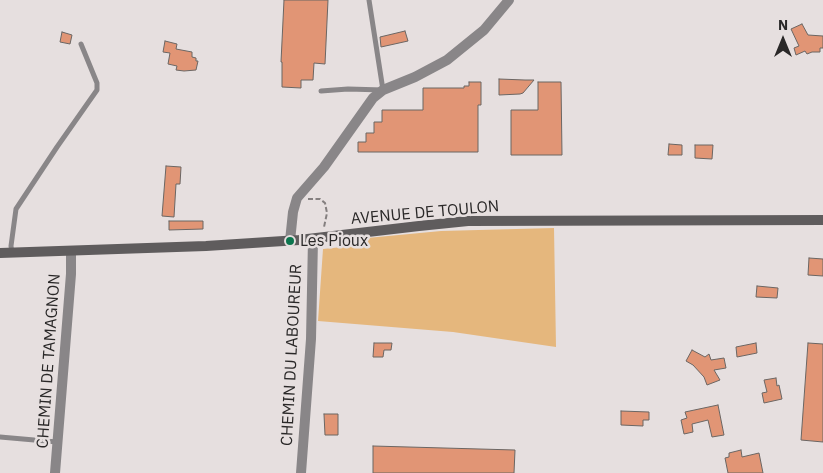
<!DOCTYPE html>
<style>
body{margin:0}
#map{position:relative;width:823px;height:473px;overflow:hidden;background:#e6dfdf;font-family:"IBM Plex Sans",sans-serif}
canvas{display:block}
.north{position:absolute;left:758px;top:15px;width:50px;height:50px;-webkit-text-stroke:4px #e6dfdf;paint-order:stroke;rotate:0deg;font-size:14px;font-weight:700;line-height:20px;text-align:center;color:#2a2828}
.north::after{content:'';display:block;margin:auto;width:18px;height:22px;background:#2a2828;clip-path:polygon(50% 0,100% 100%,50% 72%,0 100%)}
</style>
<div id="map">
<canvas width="823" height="473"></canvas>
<div class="north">N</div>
</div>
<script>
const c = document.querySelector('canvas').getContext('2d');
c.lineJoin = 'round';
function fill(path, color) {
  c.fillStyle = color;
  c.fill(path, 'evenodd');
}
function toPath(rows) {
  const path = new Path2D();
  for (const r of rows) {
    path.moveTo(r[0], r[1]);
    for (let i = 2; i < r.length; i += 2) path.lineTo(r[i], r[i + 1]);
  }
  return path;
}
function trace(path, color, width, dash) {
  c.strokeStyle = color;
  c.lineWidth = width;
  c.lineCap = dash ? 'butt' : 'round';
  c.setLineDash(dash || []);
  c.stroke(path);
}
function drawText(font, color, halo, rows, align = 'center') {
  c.font = font + ' "IBM Plex Sans",sans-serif';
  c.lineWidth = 5;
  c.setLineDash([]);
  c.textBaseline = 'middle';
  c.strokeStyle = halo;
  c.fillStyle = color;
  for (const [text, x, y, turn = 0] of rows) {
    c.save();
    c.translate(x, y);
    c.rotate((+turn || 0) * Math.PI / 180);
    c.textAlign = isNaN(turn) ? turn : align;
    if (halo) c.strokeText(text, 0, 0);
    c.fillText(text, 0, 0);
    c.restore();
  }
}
fill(toPath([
 [554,228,556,347,453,332,318,321,323,249,342,247,346,240,441,231]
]), '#e5b77d');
const building = toPath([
 [284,0,328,0,325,64,314,63,313,80,301,80,301,88,282,87,282,62,281,62,284,0],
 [802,24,808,35,823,36,823,48,820,48,820,52,812,52,807,54,805,51,796,55,794,48,799,46,791,29,802,24],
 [405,31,408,41,381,47,380,37,405,31],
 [62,32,72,35,70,44,60,42,62,32],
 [165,41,177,44,176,49,192,52,192,57,196,58,196,61,198,61,196,70,184,71,176,70,177,66,168,64,170,53,163,52,165,41],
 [499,79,525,80,534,80,523,93,520,94,499,95,499,79],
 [469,82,481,82,481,105,478,105,478,152,358,152,358,142,366,142,366,133,374,133,374,122,382,122,382,110,423,110,423,88,464,88,464,86,469,86,469,82],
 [538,82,561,82,562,155,511,155,511,110,538,110,538,82],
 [669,144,682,145,682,155,668,155,669,144],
 [695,145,713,145,712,159,695,158,695,145],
 [166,166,181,167,180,184,176,184,174,217,162,216,166,166],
 [169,221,203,221,203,229,169,230,169,221],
 [809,258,823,259,823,276,808,275,809,258],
 [757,286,778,288,777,298,756,297,757,286],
 [374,343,392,343,391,350,384,350,383,357,373,357,374,343],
 [756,343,757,353,737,357,736,347,756,343],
 [808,343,823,344,823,442,801,440,808,343],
 [692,350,705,357,709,354,711,360,724,358,726,368,714,370,720,380,707,385,704,377,693,365,686,361,692,350],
 [776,378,777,386,779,385,782,399,764,403,762,393,767,392,764,380,776,378],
 [718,405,724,435,712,437,708,420,692,424,693,432,684,434,681,420,687,418,685,412,718,405],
 [621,411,649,412,649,420,643,420,643,426,621,425,621,411],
 [324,414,338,414,338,435,325,435,324,414],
 [373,446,515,450,514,473,373,473,373,446],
 [741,450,742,457,759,453,763,473,728,473,725,458,729,457,729,453,741,450]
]);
fill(building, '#e19575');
trace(building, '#6b6663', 1);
trace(toPath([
 [308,199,320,199,325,203,327,213,324,227]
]), '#847f7f', 2, [5, 2.5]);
trace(toPath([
 [321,91,348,89,383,90,369,0],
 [12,253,11,246,16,209,57,147,97,90,97,83,81,44],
 [0,437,57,442]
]), '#898688', 5);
trace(toPath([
 [290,241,293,212,297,198,324,167,373,98,383,90,415,77,447,60,484,30,509,0],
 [55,473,71,274,71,251],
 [301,473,311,339,313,239]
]), '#898688', 10);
trace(toPath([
 [0,253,206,246,299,240,419,226,468,221,823,220]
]), '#5f5c5d', 10);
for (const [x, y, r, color] of [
 [290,241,5,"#0c754e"]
]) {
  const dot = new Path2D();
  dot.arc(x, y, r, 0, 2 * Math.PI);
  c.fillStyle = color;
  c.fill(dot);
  trace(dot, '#e6dfdf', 2);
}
drawText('16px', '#2a2828', '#e6dfdf', [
 ["AVENUE DE TOULON",425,213,-5],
 ["CHEMIN DU LABOUREUR",292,355,-87],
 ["CHEMIN DE TAMAGNON",49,361,-86]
]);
drawText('16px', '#2a2828', '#e6dfdf', [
 ["Les Pioux",300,241]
], 'left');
</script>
